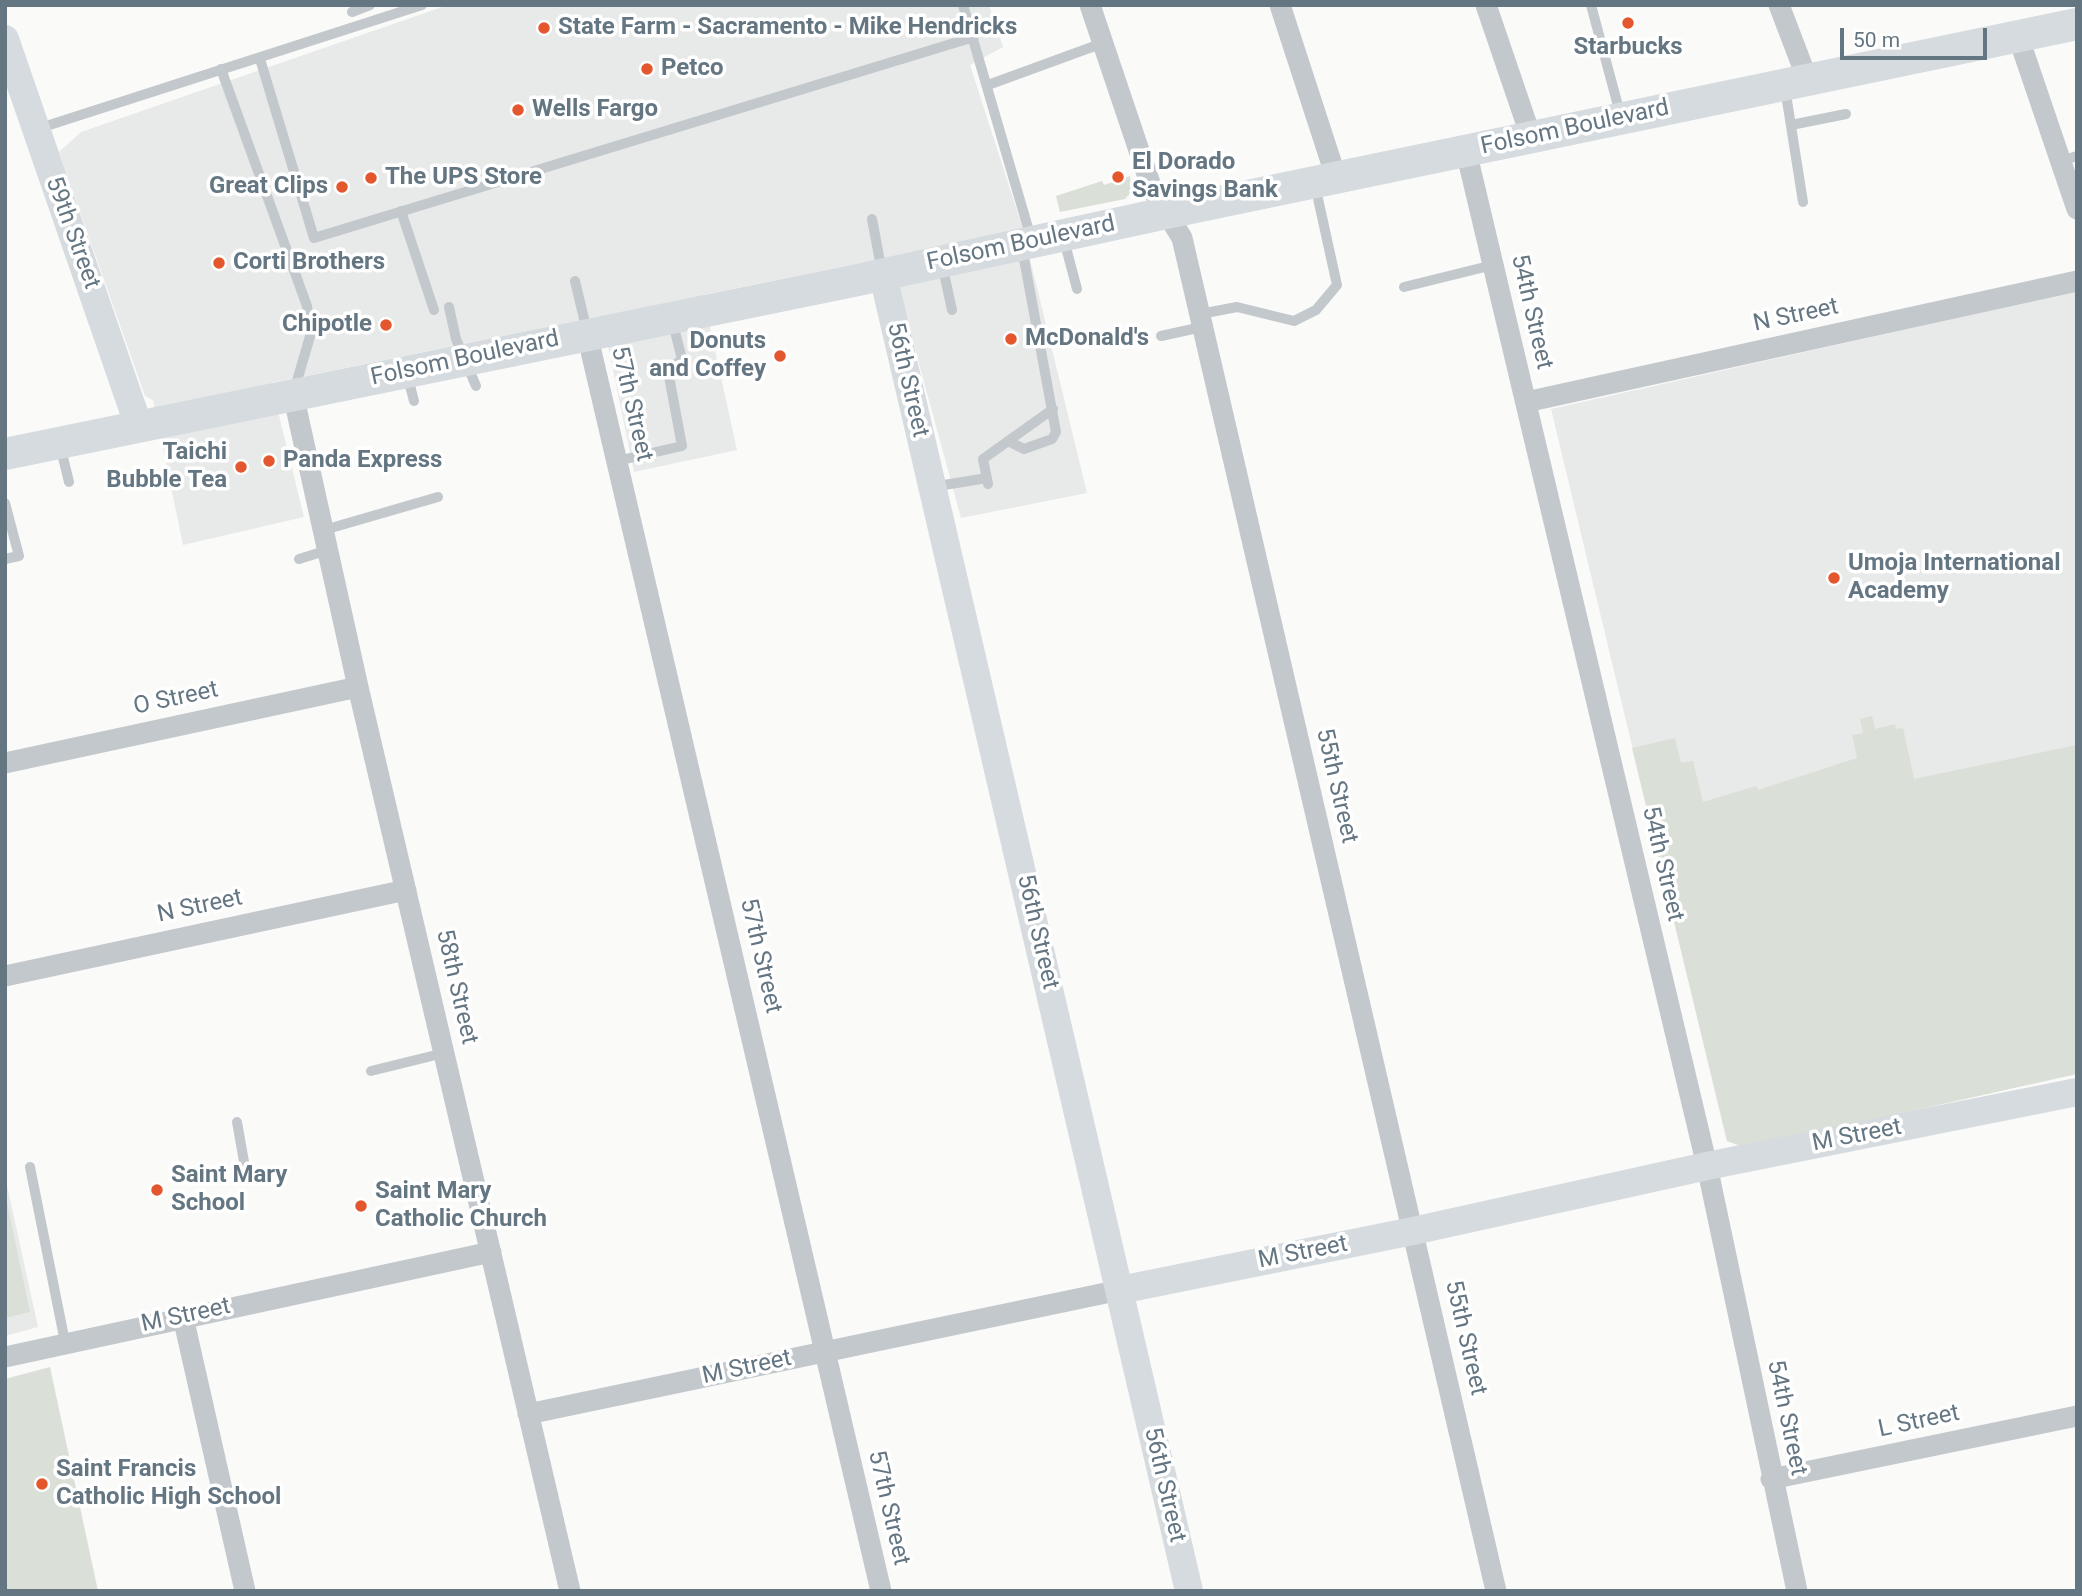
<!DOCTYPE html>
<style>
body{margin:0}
#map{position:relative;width:2082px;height:1596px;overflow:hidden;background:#fafaf8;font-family:Roboto,sans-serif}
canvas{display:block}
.frame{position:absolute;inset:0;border:7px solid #657683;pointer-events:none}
.scale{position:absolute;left:1840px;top:28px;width:147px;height:32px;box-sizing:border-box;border:4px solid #657683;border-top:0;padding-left:9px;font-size:21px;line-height:24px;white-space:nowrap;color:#657683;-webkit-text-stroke:5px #fff;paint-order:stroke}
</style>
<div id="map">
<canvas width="2082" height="1596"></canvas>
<div class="frame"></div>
<div class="scale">50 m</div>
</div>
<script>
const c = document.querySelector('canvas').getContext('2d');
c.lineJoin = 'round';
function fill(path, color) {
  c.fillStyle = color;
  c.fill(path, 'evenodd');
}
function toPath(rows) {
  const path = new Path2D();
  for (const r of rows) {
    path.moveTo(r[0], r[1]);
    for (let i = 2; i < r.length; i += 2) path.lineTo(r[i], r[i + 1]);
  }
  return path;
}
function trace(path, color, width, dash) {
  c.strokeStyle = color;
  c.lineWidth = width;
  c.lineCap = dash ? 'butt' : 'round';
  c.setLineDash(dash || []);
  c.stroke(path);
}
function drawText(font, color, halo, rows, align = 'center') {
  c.font = font + ' Roboto,sans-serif';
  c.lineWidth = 7;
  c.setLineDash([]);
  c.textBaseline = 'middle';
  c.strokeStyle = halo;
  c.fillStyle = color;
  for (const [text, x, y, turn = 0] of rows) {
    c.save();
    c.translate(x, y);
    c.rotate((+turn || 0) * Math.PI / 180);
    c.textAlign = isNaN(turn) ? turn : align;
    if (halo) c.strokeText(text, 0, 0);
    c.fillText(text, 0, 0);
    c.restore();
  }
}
fill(toPath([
 [448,5,989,5,1003,47,970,65,1022,226,1087,493,961,518,890,257,703,295,737,450,634,472,602,316,271,383,304,517,183,545,153,400,145,396,59,152,81,132],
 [2077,291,2077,1074,1727,1141,1551,409],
 [5,1176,38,1327,5,1336]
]), '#e8e9e9');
fill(toPath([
 [1130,176,1132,191,1125,199,1060,212,1056,196,1102,181,1104,185],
 [1872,716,1875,729,1895,724,1896,729,1903,728,1914,779,2077,745,2077,1074,1746,1148,1727,1141,1632,748,1675,738,1681,763,1693,761,1703,802,1756,786,1758,790,1857,758,1852,735,1863,733,1860,719],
 [5,1193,30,1312,5,1318],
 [50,1367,98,1591,5,1591,5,1379]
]), '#dadfd7');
trace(toPath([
 [963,5,1031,238],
 [1591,5,1621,117],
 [352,12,370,5],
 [260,59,314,238,974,37],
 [221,69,307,306,311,333,294,391],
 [988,85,1103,43],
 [1785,88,1803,202],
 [1791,125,1846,114],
 [37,129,422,5],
 [2061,161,2077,156],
 [401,211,434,310],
 [872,219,882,272],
 [1064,240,1077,289],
 [942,264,952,310],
 [575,281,587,331],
 [1404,287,1493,265],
 [449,307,456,339,476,386],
 [1200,314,1237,307,1294,321,1316,310,1337,285,1315,185],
 [1161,336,1202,327],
 [407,374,414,401],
 [1008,441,1024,449,1052,439,1056,432,1022,248],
 [60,445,69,482],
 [617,461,682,446,668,371,682,359,672,320],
 [988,484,983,459,1053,409],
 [932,487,987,478],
 [5,503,19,556,5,559],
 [324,530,438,497],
 [299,559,328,550],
 [371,1071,444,1053],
 [237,1122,246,1173],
 [30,1167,65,1342]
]), '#c3c8cc', 10);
trace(toPath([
 [1090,5,1152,189,1182,238,1496,1591],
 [1280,5,1336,177],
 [1486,5,1531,137],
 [1779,5,1808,81],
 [2018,36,2077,209],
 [1466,151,1707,1166,1797,1591],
 [587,334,881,1591],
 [293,394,358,687,570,1591],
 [1526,402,2077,281],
 [5,763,358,687],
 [5,976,406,890],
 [183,1317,245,1591],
 [5,1357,491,1252],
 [528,1414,1120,1290],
 [1771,1479,2077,1416]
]), '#c3c8cc', 21);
trace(toPath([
 [5,39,139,427],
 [883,275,1189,1591],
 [1120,1290,1413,1231,1707,1166,2077,1092]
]), '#d6dbdf', 28);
trace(toPath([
 [5,454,853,281,1166,213,2077,24]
]), '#d6dbdf', 32);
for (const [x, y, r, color] of [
 [1628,23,7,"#e4572e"],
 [544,28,7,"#e4572e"],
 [647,69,7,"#e4572e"],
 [518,110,7,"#e4572e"],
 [1118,177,7,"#e4572e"],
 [371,178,7,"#e4572e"],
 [342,187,7,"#e4572e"],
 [219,263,7,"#e4572e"],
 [386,325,7,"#e4572e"],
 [1011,339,7,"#e4572e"],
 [780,356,7,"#e4572e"],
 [269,461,7,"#e4572e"],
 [241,467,7,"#e4572e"],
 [1834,578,7,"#e4572e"],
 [157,1190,7,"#e4572e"],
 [361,1206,7,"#e4572e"],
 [42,1484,7,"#e4572e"]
]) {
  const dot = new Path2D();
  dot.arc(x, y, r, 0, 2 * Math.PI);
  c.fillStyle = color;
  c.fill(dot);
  trace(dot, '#fff', 2.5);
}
drawText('bold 24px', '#657683', '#fff', [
 ["State Farm - Sacramento - Mike Hendricks",558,28],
 ["Starbucks",1628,48,"center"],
 ["Petco",661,69],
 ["Wells Fargo",532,110],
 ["El Dorado",1132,163],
 ["Savings Bank",1132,191],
 ["The UPS Store",385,178],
 ["Great Clips",328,187,"right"],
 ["Corti Brothers",233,263],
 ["Chipotle",372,325,"right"],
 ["McDonald's",1025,339],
 ["Donuts",766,342,"right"],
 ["and Coffey",766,370,"right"],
 ["Taichi",227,453,"right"],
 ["Bubble Tea",227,481,"right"],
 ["Panda Express",283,461],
 ["Umoja International",1848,564],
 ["Academy",1848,592],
 ["Saint Mary",171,1176],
 ["School",171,1204],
 ["Saint Mary",375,1192],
 ["Catholic Church",375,1220],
 ["Saint Francis",56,1470],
 ["Catholic High School",56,1498]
], 'left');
drawText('24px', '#657683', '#fff', [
 ["Folsom Boulevard",1575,128,-12],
 ["59th Street",72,233,70],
 ["Folsom Boulevard",1021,244,-12],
 ["54th Street",1531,312,77],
 ["N Street",1796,316,-12],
 ["Folsom Boulevard",465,359,-12],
 ["56th Street",907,380,77],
 ["57th Street",631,404,77],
 ["O Street",176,699,-12],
 ["55th Street",1336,786,77],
 ["54th Street",1662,864,77],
 ["N Street",200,907,-12],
 ["56th Street",1037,932,77],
 ["57th Street",760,956,77],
 ["58th Street",456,987,77],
 ["M Street",1857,1136,-11],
 ["M Street",1303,1253,-11],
 ["M Street",186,1316,-12],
 ["55th Street",1465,1338,77],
 ["M Street",747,1368,-12],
 ["54th Street",1786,1418,78],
 ["L Street",1919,1422,-12],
 ["56th Street",1164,1485,77],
 ["57th Street",888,1508,77]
]);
</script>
